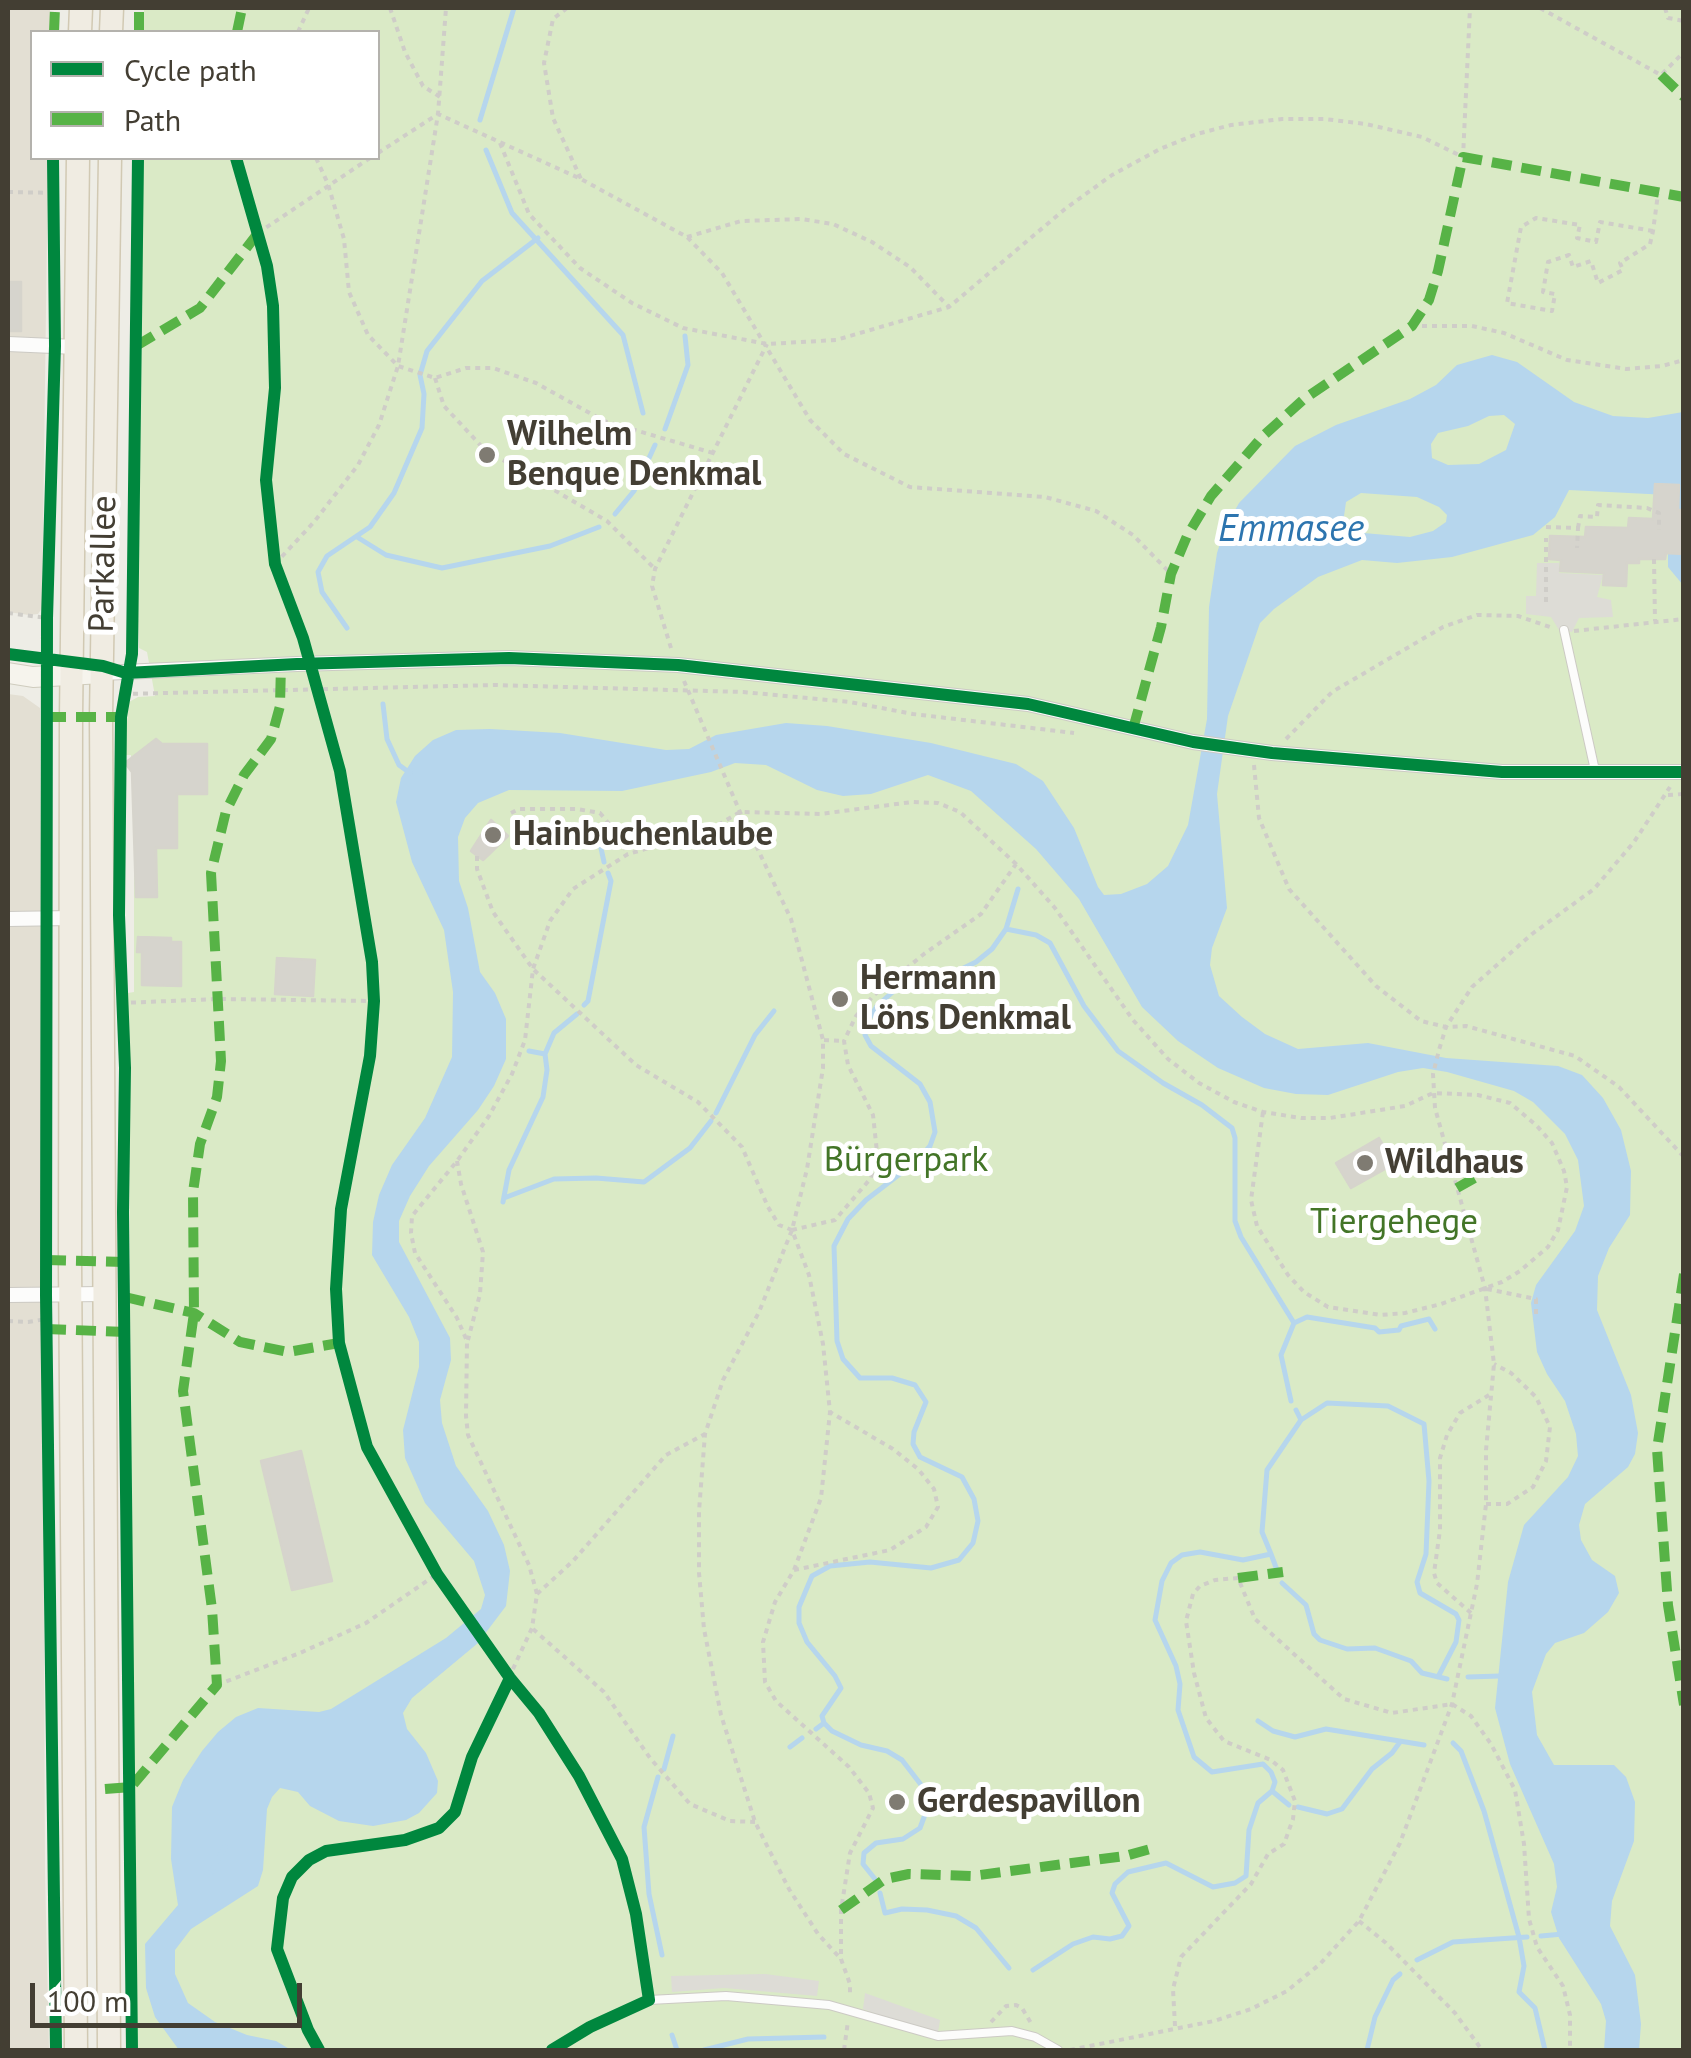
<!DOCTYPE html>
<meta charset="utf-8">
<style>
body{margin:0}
#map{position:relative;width:1691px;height:2058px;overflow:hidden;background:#eeede6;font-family:"PT Sans",sans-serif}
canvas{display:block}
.frame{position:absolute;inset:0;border:10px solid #433e33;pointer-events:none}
.legend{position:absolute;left:30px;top:30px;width:350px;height:130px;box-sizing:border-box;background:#fff;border:2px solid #b4b2ad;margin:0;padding:12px 18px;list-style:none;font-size:30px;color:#433e33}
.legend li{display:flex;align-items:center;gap:20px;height:50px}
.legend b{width:50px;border:2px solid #b4b2ad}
.scale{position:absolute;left:30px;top:1983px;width:272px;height:45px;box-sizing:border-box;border:5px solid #433e33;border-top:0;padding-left:12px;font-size:30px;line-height:35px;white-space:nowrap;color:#433e33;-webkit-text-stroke:8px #fff;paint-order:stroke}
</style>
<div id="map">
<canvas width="1691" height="2058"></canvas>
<div class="frame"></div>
<ul class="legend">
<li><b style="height:12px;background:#00873e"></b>Cycle path</li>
<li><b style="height:12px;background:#57b346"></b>Path</li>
</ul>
<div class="scale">100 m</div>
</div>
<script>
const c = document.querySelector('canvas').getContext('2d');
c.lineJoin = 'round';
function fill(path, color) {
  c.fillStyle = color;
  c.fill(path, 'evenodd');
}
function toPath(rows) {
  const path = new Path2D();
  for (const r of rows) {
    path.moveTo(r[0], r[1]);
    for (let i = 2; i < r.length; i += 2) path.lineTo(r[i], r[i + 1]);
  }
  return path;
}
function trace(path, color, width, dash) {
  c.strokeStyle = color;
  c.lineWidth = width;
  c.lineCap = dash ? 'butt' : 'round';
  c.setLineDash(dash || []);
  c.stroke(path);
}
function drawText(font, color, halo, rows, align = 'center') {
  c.font = font + ' "PT Sans",sans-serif';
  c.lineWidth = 10;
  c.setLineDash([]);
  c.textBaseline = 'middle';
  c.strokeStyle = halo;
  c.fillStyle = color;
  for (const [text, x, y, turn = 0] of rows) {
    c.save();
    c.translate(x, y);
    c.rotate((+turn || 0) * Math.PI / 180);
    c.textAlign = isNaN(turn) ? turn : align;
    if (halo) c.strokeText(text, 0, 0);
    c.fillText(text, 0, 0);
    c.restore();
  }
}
fill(toPath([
 [8,8,50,8,50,32,32,32,32,158,48,158,42,608,38,614,29,615,8,612],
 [8,694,23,696,40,708,45,1872,49,2050,8,2050]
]), '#e3dfd3');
fill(toPath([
 [144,8,1683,8,1683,2050,135,2050,128,1018,128,993,134,992,134,767,131,766,131,755,121,755,126,734,121,733,122,722,127,722,129,702,138,697,155,696,147,652,139,648,137,595,143,158,378,158,378,32,144,32]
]), '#daeac6');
fill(toPath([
 [1537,563,1559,563,1559,573,1603,575,1597,597,1611,600,1613,617,1579,618,1572,632,1559,630,1551,617,1526,614,1526,596,1536,596],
 [765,1974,819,1981,817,1996,724,1988,672,1992,671,1976],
 [865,1993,940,2020,938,2032,919,2029,863,2009]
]), '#dddcd6');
fill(toPath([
 [1492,355,1517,362,1574,402,1613,416,1648,418,1683,412,1683,585,1668,567,1668,495,1569,490,1555,517,1533,535,1452,557,1397,563,1362,560,1318,577,1274,609,1260,623,1228,716,1217,794,1227,908,1212,948,1210,965,1219,996,1242,1017,1265,1034,1298,1049,1368,1043,1446,1058,1558,1066,1582,1075,1603,1098,1621,1130,1631,1171,1630,1215,1609,1248,1598,1276,1597,1310,1631,1395,1638,1433,1635,1454,1628,1467,1585,1504,1579,1525,1581,1540,1592,1560,1615,1576,1619,1593,1608,1612,1584,1633,1555,1643,1546,1654,1532,1692,1537,1735,1554,1765,1614,1765,1626,1777,1635,1802,1634,1841,1612,1901,1610,1926,1635,1975,1641,2024,1639,2050,1604,2050,1606,2021,1601,2004,1559,1938,1551,1912,1557,1887,1554,1864,1510,1764,1495,1708,1508,1582,1524,1525,1568,1477,1578,1456,1576,1434,1565,1401,1547,1374,1537,1352,1531,1303,1536,1285,1575,1231,1584,1206,1578,1160,1565,1134,1533,1102,1514,1091,1447,1072,1423,1068,1398,1072,1328,1095,1296,1094,1264,1088,1218,1068,1178,1041,1142,1007,1079,899,1036,849,971,791,928,775,871,794,843,796,817,790,766,765,735,763,711,772,622,791,509,790,478,803,465,818,458,837,459,881,468,908,480,972,495,993,506,1019,506,1059,494,1086,478,1110,429,1166,410,1196,399,1221,399,1242,450,1338,451,1360,440,1400,442,1423,456,1466,488,1511,504,1545,510,1571,506,1606,478,1643,412,1698,403,1713,407,1729,426,1753,438,1781,437,1793,419,1813,406,1820,373,1826,339,1821,310,1806,298,1792,280,1788,272,1797,267,1809,263,1870,258,1886,191,1929,175,1950,175,1974,188,2003,215,2022,247,2035,276,2041,291,2050,179,2050,155,2017,146,1988,145,1944,178,1905,171,1859,172,1807,183,1780,202,1751,218,1732,236,1717,258,1708,319,1712,331,1709,446,1638,481,1609,485,1595,474,1561,425,1503,405,1458,403,1430,419,1367,419,1342,409,1317,372,1255,373,1222,379,1195,392,1165,425,1118,452,1057,453,992,444,930,412,862,396,802,401,778,415,756,433,740,456,730,490,729,560,733,666,750,689,749,716,735,786,723,827,726,931,743,1016,764,1043,781,1074,828,1098,887,1104,895,1121,894,1147,884,1168,866,1188,825,1207,719,1209,607,1217,553,1225,528,1239,503,1295,446,1336,425,1410,399,1436,385,1457,365],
 [1504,415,1515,424,1506,450,1479,464,1448,465,1432,458,1431,444,1438,433,1468,426,1489,416],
 [1361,493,1417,497,1439,507,1447,515,1446,522,1433,531,1410,537,1352,532,1344,516,1346,502]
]), '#b6d6ed');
trace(toPath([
 [480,120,514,8],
 [486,150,512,213,623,335,643,413],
 [665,429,688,365,685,336],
 [615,514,634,491,655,445],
 [357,537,386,555,442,568,550,546,599,527],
 [347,628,322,592,318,572,327,556,370,527,394,493,422,428,424,394,420,375,427,351,482,281,538,238],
 [383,704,387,739,399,765,410,773],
 [596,825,604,862],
 [1006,929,1036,935,1050,943,1084,1006,1118,1051,1163,1083,1202,1105,1232,1128,1235,1138,1235,1221,1241,1237,1294,1323,1281,1355,1291,1401],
 [584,1005,588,1001,611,881,608,873],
 [529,1051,545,1054],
 [716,1113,755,1035,774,1011],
 [504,1198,554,1179,596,1178,644,1182,690,1148,711,1121],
 [503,1202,509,1170,543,1097,547,1070,545,1054,554,1033,577,1014],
 [1294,1323,1307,1317,1375,1328,1379,1332,1399,1330,1401,1326,1429,1319,1435,1329],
 [1296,1410,1301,1420],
 [1271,1554,1277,1570],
 [1282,1583,1306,1605,1314,1634,1320,1640,1347,1649,1375,1648,1411,1661,1422,1673,1447,1679],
 [1468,1677,1500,1676],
 [1258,1721,1273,1731,1295,1737,1326,1729,1424,1745],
 [816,1729,824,1723],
 [1453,1743,1461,1751,1484,1811,1519,1937,1524,1966,1519,1992,1535,2008,1545,2050],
 [790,1747,802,1738],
 [664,1769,673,1736],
 [658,1777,644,1827,649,1894,662,1955],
 [1272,1791,1289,1805],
 [1298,1807,1327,1814,1342,1809,1372,1769,1392,1753,1400,1742],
 [211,1872,225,1847],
 [875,1879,863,1864,864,1853,876,1843,903,1839,920,1828,926,1812,922,1786,902,1760,887,1751,861,1745,832,1731,824,1723,822,1716,841,1688,835,1676,807,1642,799,1623,799,1607,812,1576,830,1566,870,1562,931,1568,959,1560,973,1543,978,1521,974,1499,962,1477,920,1457,913,1444,914,1432,926,1402,915,1385,892,1378,860,1378,843,1359,837,1341,834,1246,848,1219,866,1200,918,1160,930,1146,935,1132,930,1102,920,1084,871,1046,865,1035,866,1024,877,1006,896,989,943,978,976,962,992,949,1006,929,1018,889],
 [880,1893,885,1913,902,1909,927,1910,956,1916,976,1928,1009,1968],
 [1541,1936,1563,1934],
 [1417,1960,1453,1942,1527,1937],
 [1033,1970,1073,1944,1093,1937,1110,1939,1122,1936,1129,1926,1112,1893,1115,1884,1128,1872,1166,1863,1213,1887,1235,1883,1246,1876,1249,1830,1258,1803,1272,1791,1275,1782,1271,1772,1263,1764,1212,1772,1194,1757,1178,1710,1180,1684,1176,1666,1155,1620,1162,1581,1171,1563,1182,1555,1200,1552,1243,1560,1271,1554,1262,1532,1267,1470,1301,1420,1327,1403,1388,1406,1424,1424,1429,1481,1426,1554,1417,1582,1420,1593,1456,1614,1459,1620,1456,1642,1438,1677],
 [672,2035,677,2050],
 [704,2050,748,2039,824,2037],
 [1367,2050,1375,2017,1393,1980,1400,1974]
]), '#b6d6ed', 5);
const building = toPath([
 [8,282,21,282,21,331,8,331,8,282],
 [1655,484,1679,485,1678,510,1684,510,1684,554,1666,553,1665,559,1639,559,1639,563,1627,563,1626,586,1603,585,1604,573,1560,571,1561,560,1549,559,1550,536,1585,537,1586,527,1628,528,1629,518,1653,519,1655,484],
 [156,739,162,744,207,744,207,794,177,794,177,848,156,848,157,897,136,897,132,772,125,763,156,739],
 [491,820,508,836,483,860,471,851,491,820],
 [138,937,171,938,171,942,181,942,181,986,142,985,142,952,137,952,138,937],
 [277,958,315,960,313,996,275,994,277,958],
 [1379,1138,1394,1164,1351,1188,1336,1163,1379,1138],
 [301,1451,332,1581,292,1590,261,1461,301,1451]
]);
fill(building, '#d6d4cd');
trace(building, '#d6d4cc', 2.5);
const lane = toPath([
 [1564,630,1596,775],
 [552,2050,590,2027,649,2000,726,1996,829,2005,938,2036,1012,2031,1035,2037,1058,2050]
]);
const street = toPath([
 [8,344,76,347],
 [102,673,297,664,509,658,678,665,1028,704,1193,742,1272,753,1502,772,1684,772],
 [8,919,71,918],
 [8,1295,104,1294]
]);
const secondary = toPath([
 [8,673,33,677,102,673]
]);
const primary = toPath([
 [80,32,81,8],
 [111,32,112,8],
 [76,2050,70,1260,71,717,78,158],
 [109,2050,101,717,110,158]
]);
trace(lane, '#cccac4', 10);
trace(street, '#cccac4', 16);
trace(secondary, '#cfccbe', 22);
trace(primary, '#d1c9b3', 25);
trace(toPath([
 [390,8,405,52,423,86,440,97],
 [567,8,553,19,544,63,553,118,581,179],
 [1540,8,1661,75,1684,52],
 [1665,8,1668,18,1684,21],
 [298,32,309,8],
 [500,143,529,214,580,268,632,303,683,328,767,344,836,340,949,307,1065,209,1112,175,1160,149,1197,134,1231,125,1282,119,1324,119,1366,124,1422,137,1463,157,1470,8],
 [378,153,438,114,581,179,687,237,722,273,810,420,844,454,910,487,1045,497,1096,511,1133,535,1171,574],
 [316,158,328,184,344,239,349,292,368,335,398,366,435,378,466,368,493,368,536,383,604,421,713,453],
 [8,192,58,193],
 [1653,231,1600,222,1596,242,1577,238,1580,225,1536,218,1521,227,1507,303,1552,311,1555,294,1543,292,1548,262,1569,255,1573,267,1591,261,1598,283,1623,270,1620,263,1650,244,1653,231,1658,194],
 [258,233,370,158],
 [687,237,741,221,801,219,833,224,872,242,910,267,949,307],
 [1412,326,1472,326,1504,333,1567,360,1626,369,1662,366,1684,360],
 [435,378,444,406,484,449,607,521,655,569],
 [1546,527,1578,528,1577,548],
 [1578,528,1580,516,1597,517,1598,505,1647,508,1659,513,1659,530],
 [1654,559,1655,621],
 [275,564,314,522,358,465,379,425,398,366,438,114,446,8],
 [1546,602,1546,538],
 [8,613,47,618],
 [1574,631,1684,619],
 [671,648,652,586,655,569,767,344],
 [684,681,740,812,791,919,823,1040,823,1068,807,1169,792,1230,759,1312,723,1380,705,1434,699,1511,699,1573,704,1629,721,1715,755,1822,789,1889,818,1934,841,1959],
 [123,694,494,685,743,692,850,702,913,714,1074,733],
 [1286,739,1332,692,1443,627,1477,615,1518,616,1550,627],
 [1254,765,1259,818,1289,889,1376,986,1421,1021,1446,1027,1466,1026,1575,1056,1619,1087,1684,1157],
 [1668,795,1684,794],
 [511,813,519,809,577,809,600,813,616,832,628,854],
 [477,856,477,869,493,912,533,969,636,1065,698,1102,742,1147,768,1207,779,1225,792,1230,809,1275,823,1344,830,1412,821,1498,794,1570,775,1602,763,1642,765,1682,776,1701,849,1767,869,1793,873,1808,850,1853,841,1910,841,1959,850,1984,850,1997],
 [121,1003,218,999,374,1001],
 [824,1040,844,1041],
 [457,1161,461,1184,483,1252,480,1294,468,1340],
 [792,1230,835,1220,871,1178,877,1152,873,1115,848,1065,844,1041,856,1016,874,995,924,954,981,914,1016,864],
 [1487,1289,1536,1299,1536,1315],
 [8,1321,28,1322,46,1319],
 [1486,1504,1507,1504,1533,1487,1546,1461,1550,1427,1536,1397,1511,1373,1494,1364],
 [794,1570,890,1550,926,1527,938,1507,934,1489,918,1469,893,1449,830,1412],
 [537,1594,573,1561,666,1455,705,1434],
 [1471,1613,1437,1583,1434,1573,1440,1530,1440,1458,1447,1435,1460,1413,1489,1395],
 [533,1629,604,1692,650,1758,690,1804,730,1821,755,1822],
 [217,1685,300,1653,366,1623,437,1574],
 [1359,1921,1386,1943,1455,2013,1482,2050],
 [991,2022,1006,2006,1016,2005,1022,2008,1031,2023],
 [1175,2026,1173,1989,1181,1957,1251,1884,1268,1854,1284,1844,1293,1819,1295,1801,1283,1770,1271,1760,1224,1741,1206,1718,1194,1673,1186,1621,1193,1594,1200,1586,1215,1580,1238,1578,1255,1619,1344,1699,1392,1713,1452,1704,1471,1716,1491,1744,1515,1790,1524,1844,1529,1919,1537,1947,1563,1986,1570,2015,1570,2050],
 [319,2050,308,2030,277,1949,283,1898,292,1877,309,1860,326,1851,405,1840,439,1828,455,1812,472,1757,532,1628,537,1594,529,1565,468,1435,466,1416,467,1341,457,1318,415,1253,411,1233,412,1216,457,1161,489,1116,512,1074,525,1040,533,969,550,921,573,889,628,854,708,831,740,812,820,814,912,802,938,803,960,812,1016,864,1055,908,1133,1020,1168,1059,1199,1083,1234,1102,1263,1112,1301,1118,1330,1118,1405,1106,1433,1093,1478,1095,1510,1103,1537,1126,1552,1143,1564,1171,1567,1187,1558,1230,1548,1247,1520,1271,1502,1282,1441,1304,1405,1313,1381,1315,1328,1307,1304,1292,1288,1275,1257,1226,1251,1200,1263,1112],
 [844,2050,848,2021],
 [1070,2050,1214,2021,1251,2009,1287,1991,1320,1964,1359,1921,1400,1843,1452,1704,1477,1584,1486,1504,1486,1450,1494,1364,1485,1288,1435,1108,1433,1074,1439,1050,1446,1027,1472,987,1532,934,1594,889,1634,842,1670,787]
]), '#cfcdc8', 4, [5, 5]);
trace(lane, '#fcfcfb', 8);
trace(street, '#fcfcfb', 14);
trace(secondary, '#f6f4ed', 20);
trace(primary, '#f0ece2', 22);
trace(toPath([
 [54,32,55,8],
 [139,32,139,8],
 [237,32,242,8],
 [1661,75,1684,97],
 [136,346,200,308,258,233],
 [46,717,121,717],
 [1133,729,1161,627,1171,574,1187,536,1211,496,1262,437,1304,399,1412,326,1429,300,1438,271,1463,157,1684,197],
 [1457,1188,1492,1168],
 [46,1260,125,1262],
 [1684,1274,1657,1449,1668,1605,1684,1705],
 [125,1297,194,1313,240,1342,288,1352,339,1343],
 [46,1329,126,1332],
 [1238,1578,1283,1572],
 [105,1789,131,1787,217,1685,212,1609,183,1391,194,1313,193,1192,200,1144,217,1097,221,1061,211,873,226,811,244,775,271,739,280,706,281,664],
 [841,1910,885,1879,909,1874,972,1876,1125,1856,1154,1848]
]), '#57b346', 10, [20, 10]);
trace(toPath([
 [53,158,55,346,47,618,46,1295,56,2050],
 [236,158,267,266,273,306,275,388,266,480,275,564,303,638,340,771,372,962,374,1001,370,1056,341,1209,336,1289,339,1343,367,1447,437,1574,510,1678,539,1713,579,1776,622,1859,636,1914,649,2000,590,2027,552,2050],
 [8,654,103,666,126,673,297,664,509,658,678,665,1028,704,1193,742,1272,753,1502,772,1684,772],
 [132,2050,123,1212,125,1068,119,915,121,717,132,654,138,158],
 [319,2050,308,2030,277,1949,283,1898,292,1877,309,1860,326,1851,405,1840,439,1828,455,1812,472,1757,510,1678]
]), '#00873e', 12);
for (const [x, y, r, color] of [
 [487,455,10,"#7f7b72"],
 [493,835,10,"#7f7b72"],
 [840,999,10,"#7f7b72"],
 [1365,1163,10,"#7f7b72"],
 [897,1802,10,"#7f7b72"]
]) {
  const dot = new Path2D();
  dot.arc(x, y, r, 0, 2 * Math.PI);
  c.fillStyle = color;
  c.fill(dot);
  trace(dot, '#fff', 4);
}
drawText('bold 35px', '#433e33', '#fff', [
 ["Wilhelm",507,435],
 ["Benque Denkmal",507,475],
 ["Hainbuchenlaube",513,835],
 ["Hermann",860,979],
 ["Löns Denkmal",860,1019],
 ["Wildhaus",1385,1163],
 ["Gerdespavillon",917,1802]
], 'left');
drawText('35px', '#433e33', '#fff', [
 ["Parkallee",104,564,-89]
]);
drawText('35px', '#437527', '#fff', [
 ["Bürgerpark",906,1161],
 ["Tiergehege",1394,1223]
]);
drawText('italic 38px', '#2d75af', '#fff', [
 ["Emmasee",1291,530]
]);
</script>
